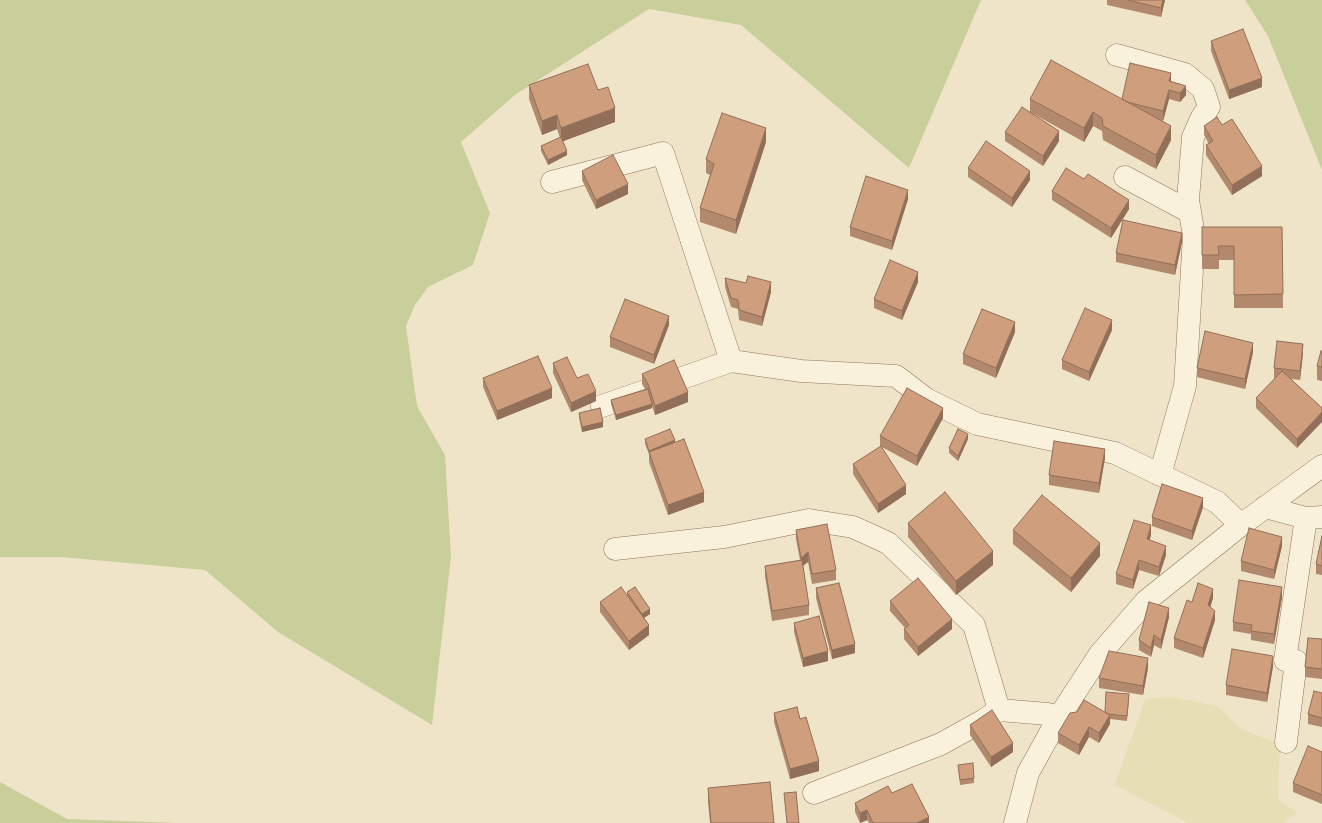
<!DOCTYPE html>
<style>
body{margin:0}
canvas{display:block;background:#f0e4c8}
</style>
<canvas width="1322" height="823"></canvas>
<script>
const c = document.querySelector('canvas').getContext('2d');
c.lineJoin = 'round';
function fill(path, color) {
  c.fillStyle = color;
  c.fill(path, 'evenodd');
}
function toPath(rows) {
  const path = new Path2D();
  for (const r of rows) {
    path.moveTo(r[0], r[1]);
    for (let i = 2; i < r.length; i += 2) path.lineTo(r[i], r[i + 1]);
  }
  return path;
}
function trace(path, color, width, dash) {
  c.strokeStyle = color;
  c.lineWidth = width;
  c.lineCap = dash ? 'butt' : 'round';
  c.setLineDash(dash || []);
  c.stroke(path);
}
fill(toPath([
 [1170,697,1217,706,1241,729,1280,744,1278,799,1297,813,1284,823,1188,823,1115,785,1145,699]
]), '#e6deb5');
fill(toPath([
 [0,0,981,0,909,168,741,25,649,9,515,95,461,142,490,213,473,265,428,287,415,305,406,326,417,406,445,455,451,557,432,725,278,632,205,570,61,557,0,557],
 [1245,0,1322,0,1322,170,1268,36],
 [0,782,67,819,178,823,0,823]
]), '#c9cf9b');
const minor = toPath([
 [1117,55,1185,74,1203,89,1209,107,1202,117,1193,137,1188,200,1194,236,1185,386,1160,475],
 [1125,177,1190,212],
 [552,182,663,153,731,361],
 [602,406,731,361,801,371,896,376,926,399,977,424,1115,453,1217,502,1241,525],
 [1265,507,1306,518,1322,517],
 [615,549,724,537,809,520,853,527,888,543,974,625,999,710,984,720,941,744,814,793],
 [999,710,1048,714,1059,717],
 [1286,742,1296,661,1285,660,1306,518],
 [1015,823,1028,773,1059,717,1100,654,1146,601,1241,525,1322,466]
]);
trace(minor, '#8d765c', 23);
trace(minor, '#faf1dc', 22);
fill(toPath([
 [1107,0,1165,0,1161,17,1107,5],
 [1211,41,1262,87,1229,99,1211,51],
 [1171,82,1186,95,1180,102,1169,99,1163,121,1160,120,1171,140,1156,169,1103,140,1102,131,1093,126,1084,142,1030,112,1030,99,1122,99],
 [529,85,598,90,615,122,563,141,567,155,548,165,541,151,541,146,560,138,557,129,542,135,529,99],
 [1222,125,1262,176,1232,195,1206,155,1206,145,1209,144,1204,135,1204,126],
 [1005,132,1059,141,1043,166,1005,141],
 [766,142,736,234,700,222,700,208,710,175,706,173,706,159],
 [968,168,1030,180,1012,207,968,177],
 [582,171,628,194,596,209,582,180],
 [1052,191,1129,209,1111,238,1052,200],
 [908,199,892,250,850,236,850,227],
 [1202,227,1282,227,1283,308,1234,308,1234,260,1219,260,1219,269,1202,269],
 [1182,242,1175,275,1116,262,1116,253],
 [725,278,771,292,762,326,739,320,738,309,731,307,725,287],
 [918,282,902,320,874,308,874,299],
 [669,325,654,364,610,347,610,337],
 [1112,330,1089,381,1062,369,1062,360],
 [1015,332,996,378,963,364,963,354],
 [1322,351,1322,381,1317,380,1317,366],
 [1253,352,1245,389,1197,377,1197,368],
 [1303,353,1300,380,1291,379,1322,408,1297,448,1256,408,1256,398,1275,378,1274,378,1274,368],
 [553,363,577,378,596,401,571,412,553,373],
 [642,374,688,402,655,415,652,406,652,408,616,420,611,404,611,400,645,389,642,384],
 [483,378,552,398,497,420,483,387],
 [579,413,603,427,582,432,579,418],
 [943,418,917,466,880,446,880,436],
 [645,439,675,443,704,502,668,515,649,462,649,454,645,444],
 [968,439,958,461,949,453,949,448],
 [1105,458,1099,493,1049,485,1049,475],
 [853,464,906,494,878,513,853,474],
 [1203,507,1192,540,1152,526,1152,517],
 [908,523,993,565,956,595,908,537],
 [796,530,836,570,836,580,812,584,808,562,803,566,809,605,809,615,772,621,765,576,765,566,800,560,796,539],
 [1013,530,1100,556,1071,592,1013,544],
 [1151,535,1149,540,1166,555,1159,576,1139,570,1133,589,1116,584,1116,574],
 [1322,536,1322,575,1316,574,1316,564],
 [1282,546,1274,579,1241,571,1241,561],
 [816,588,855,653,832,659,816,598],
 [627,592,650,614,644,618,649,635,629,650,600,612,600,602,627,595],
 [1282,597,1274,644,1251,640,1251,634,1233,631,1233,622],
 [1213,598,1210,607,1215,620,1203,658,1174,648,1174,638,1192,602],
 [890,601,952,629,918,656,904,639,904,629,905,628,890,611],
 [1169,617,1161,649,1154,645,1151,657,1139,650,1139,640],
 [794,623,828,661,803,667,794,632],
 [1322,639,1322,679,1305,677,1305,667],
 [1273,666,1267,702,1226,695,1226,685],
 [1148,668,1143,695,1099,688,1099,678],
 [1322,693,1322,727,1308,724,1308,714],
 [1129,699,1127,721,1110,719,1110,724,1099,743,1089,737,1079,755,1058,743,1058,733,1105,712],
 [774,713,800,719,819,771,790,779,774,722],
 [970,725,1013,752,991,767,970,735],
 [1322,752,1322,804,1293,792,1293,783],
 [958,765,974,778,974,783,960,785],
 [708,788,774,823,710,823,708,802],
 [892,793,929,823,869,823,867,820,860,823,855,812,855,803]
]), '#b2896c');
fill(toPath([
 [1163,0,1165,0,1161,17,1161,8],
 [1171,73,1171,83,1169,91,1169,81],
 [1262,78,1262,87,1229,99,1229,90],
 [1186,86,1186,95,1180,102,1180,93],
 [1169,90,1169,99,1163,121,1163,111],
 [615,108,615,122,561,142,561,128],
 [1093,112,1093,126,1084,142,1084,128],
 [557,115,557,129,542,135,542,121],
 [1171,126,1171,140,1156,169,1156,155],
 [766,128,766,142,736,234,736,220],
 [1059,131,1059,141,1043,166,1043,156],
 [567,151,567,155,548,165,548,160],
 [1262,166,1262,176,1232,195,1232,185],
 [1030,171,1030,180,1012,207,1012,198],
 [628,184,628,194,596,209,596,200],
 [908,190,908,199,892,250,892,241],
 [1129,200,1129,209,1111,238,1111,228],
 [1182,233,1182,242,1175,275,1175,265],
 [918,272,918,282,902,320,902,311],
 [771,282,771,292,762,326,762,317],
 [669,316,669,325,654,364,654,355],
 [1112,320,1112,330,1089,381,1089,372],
 [1015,322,1015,332,996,378,996,368],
 [1253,343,1253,352,1245,389,1245,379],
 [1303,344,1303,353,1300,380,1300,371],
 [552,388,552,398,497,420,497,411],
 [596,391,596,401,571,412,571,403],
 [688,392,688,402,655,415,655,406],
 [652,404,652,408,616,420,616,415],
 [943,408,943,418,917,466,917,456],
 [1322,412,1322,422,1297,448,1297,439],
 [603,422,603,427,582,432,582,427],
 [968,434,968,439,958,461,958,456],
 [675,440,675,445,649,454,649,451],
 [1105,449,1105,458,1099,493,1099,483],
 [906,485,906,494,878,513,878,504],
 [704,492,704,502,668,515,668,505],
 [1203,498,1203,507,1192,540,1192,531],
 [1151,525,1151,535,1147,549,1147,539],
 [1282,537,1282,546,1274,579,1274,570],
 [1100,543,1100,556,1071,592,1071,578],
 [1166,546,1166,555,1159,576,1159,567],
 [993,551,993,565,956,595,956,581],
 [808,552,808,562,801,567,801,558],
 [1139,560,1139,570,1133,589,1133,580],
 [1282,587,1282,597,1274,644,1274,634],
 [1213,589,1213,598,1208,615,1208,605],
 [1169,608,1169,617,1161,649,1161,640],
 [650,609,650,614,642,619,642,614],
 [1215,611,1215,620,1203,658,1203,648],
 [952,619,952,629,918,656,918,647],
 [649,625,649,635,629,650,629,641],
 [1154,635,1154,645,1151,657,1151,648],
 [855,644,855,653,832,659,832,650],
 [828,651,828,661,803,667,803,658],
 [1273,656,1273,666,1267,702,1267,693],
 [1148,658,1148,668,1143,695,1143,686],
 [1110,715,1110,724,1099,743,1099,733],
 [1089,727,1089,737,1079,755,1079,745],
 [1013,743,1013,752,991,767,991,757],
 [819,761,819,771,790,779,790,769],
 [867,810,867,820,860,823,860,813],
 [929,817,929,823,917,823]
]), '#916f58');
const building = toPath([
 [1128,0,1163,0,1161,8,1128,0],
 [1243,29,1262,78,1229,90,1211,41,1243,29],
 [1051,60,1171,126,1156,155,1103,126,1102,118,1093,112,1084,128,1030,99,1051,60],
 [1130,63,1171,73,1169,81,1186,86,1180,93,1169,90,1163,111,1127,102,1122,99,1130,63],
 [588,64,598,90,608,87,615,108,561,128,557,115,542,121,529,85,588,64],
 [1022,107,1059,131,1043,156,1005,132,1022,107],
 [722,113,766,128,736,220,700,208,714,164,706,159,722,113],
 [1217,117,1222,125,1232,119,1262,166,1232,185,1206,145,1213,141,1204,126,1217,117],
 [561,137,567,151,548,160,541,146,561,137],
 [986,141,1030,171,1012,198,968,168,986,141],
 [613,155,628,184,596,200,582,171,613,155],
 [1066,168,1084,179,1088,174,1129,200,1111,228,1052,191,1066,168],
 [866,176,908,190,892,241,850,227,866,176],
 [1123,220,1182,233,1175,265,1116,253,1123,220],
 [1202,227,1282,227,1283,294,1234,295,1234,246,1218,246,1219,255,1202,255,1202,227],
 [890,260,918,272,902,311,874,299,890,260],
 [748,276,771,282,762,317,739,310,738,300,731,298,725,278,746,283,748,276],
 [625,299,669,316,654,355,610,337,625,299],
 [1085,308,1112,320,1089,372,1062,360,1085,308],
 [982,309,1015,322,996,368,963,354,982,309],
 [1205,331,1253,343,1245,379,1197,368,1205,331],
 [1277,341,1303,344,1300,371,1274,368,1277,341],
 [1321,351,1322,351,1322,367,1317,366,1321,351],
 [538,356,552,388,497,411,483,378,538,356],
 [567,357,577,378,588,374,596,391,571,403,553,363,567,357],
 [674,360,688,392,655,406,648,384,642,374,674,360],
 [1282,371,1322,408,1322,412,1297,439,1256,398,1282,371],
 [907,388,943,408,917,456,880,436,907,388],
 [648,389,652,404,616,415,611,400,648,389],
 [600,408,603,422,582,427,579,413,600,408],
 [670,429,675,440,649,451,645,439,670,429],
 [958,429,968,434,958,456,949,448,958,429],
 [684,439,704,492,668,505,649,452,684,439],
 [1054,441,1105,449,1099,483,1049,475,1054,441],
 [881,446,906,485,878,504,853,464,881,446],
 [1162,484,1203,498,1192,531,1152,517,1162,484],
 [945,492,993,551,956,581,908,523,945,492],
 [1042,495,1100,543,1071,578,1013,530,1042,495],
 [1134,520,1151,525,1147,539,1166,546,1159,567,1139,560,1133,580,1116,574,1134,520],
 [827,524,836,570,812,574,808,552,801,558,796,530,827,524],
 [1249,528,1282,537,1274,570,1241,561,1249,528],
 [1322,536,1322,566,1316,564,1322,536],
 [802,560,809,605,772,611,765,566,802,560],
 [918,578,952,619,918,647,904,629,909,625,890,601,918,578],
 [1239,580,1282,587,1274,634,1251,631,1252,625,1233,622,1239,580],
 [839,583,855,644,832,650,816,588,839,583],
 [1198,583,1213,589,1208,605,1215,611,1203,648,1174,638,1187,600,1192,602,1198,583],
 [621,587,649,625,629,641,600,602,621,587],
 [635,587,650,609,642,614,627,592,635,587],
 [1149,602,1169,608,1161,640,1154,635,1151,648,1139,640,1149,602],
 [819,616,828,651,803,658,794,623,819,616],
 [1308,638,1322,639,1322,669,1305,667,1308,638],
 [1232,649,1273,656,1267,693,1226,685,1232,649],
 [1109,651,1148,658,1143,686,1099,678,1109,651],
 [1314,691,1322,693,1322,718,1308,714,1314,691],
 [1106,692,1129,694,1127,716,1108,714,1105,712,1106,692],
 [1084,700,1110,715,1099,733,1089,727,1079,745,1058,733,1070,713,1077,712,1084,700],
 [797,707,800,719,806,717,819,761,790,769,774,713,797,707],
 [992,710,1013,743,991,757,970,725,992,710],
 [1308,746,1322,752,1322,795,1293,783,1308,746],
 [973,763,974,778,960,780,958,765,973,763],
 [770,782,774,823,711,823,708,788,770,782],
 [912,784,929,817,917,823,873,823,867,810,860,813,855,803,888,786,892,793,912,784],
 [796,792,799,823,787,823,784,793,796,792]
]);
fill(building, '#cf9f7d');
trace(building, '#916f58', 1);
</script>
